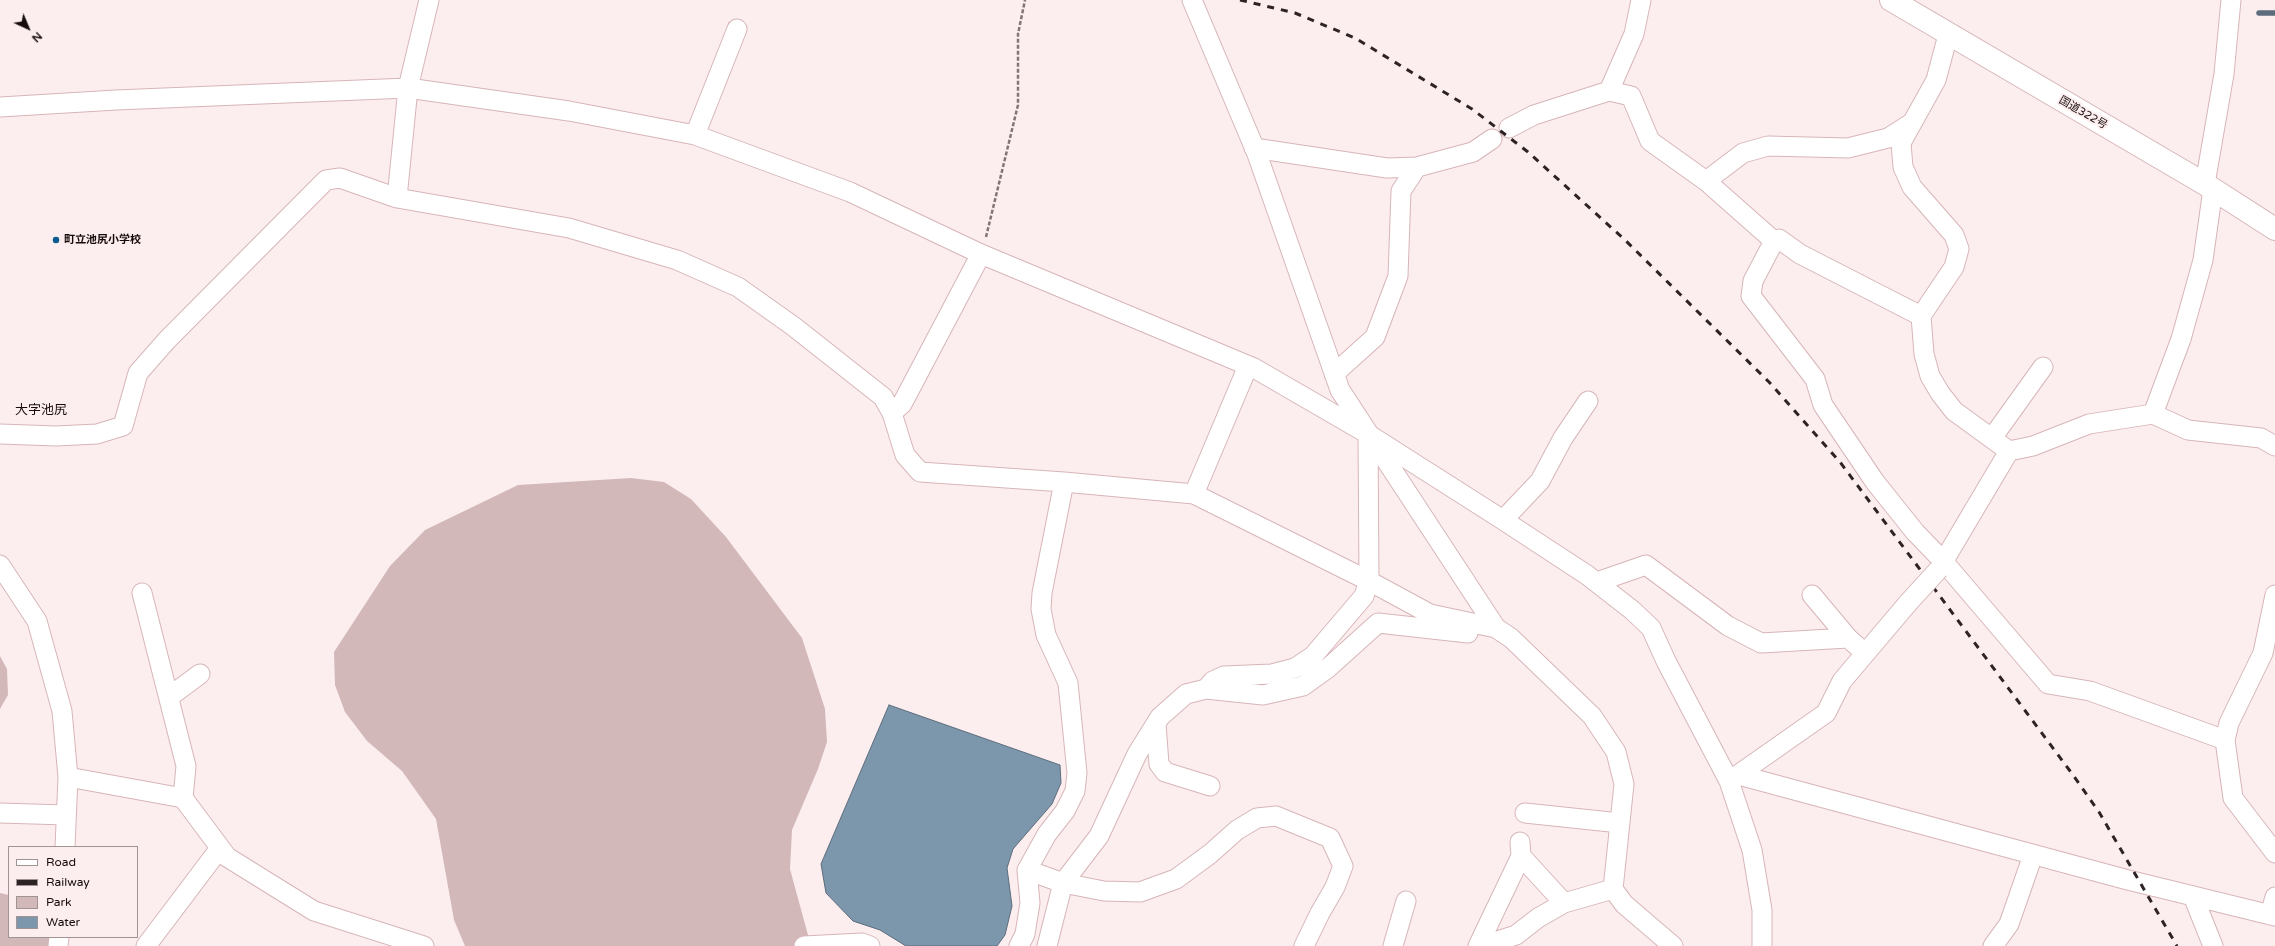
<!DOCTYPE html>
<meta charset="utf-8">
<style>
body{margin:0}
#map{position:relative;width:2275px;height:946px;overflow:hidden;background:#fceeef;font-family:"Varela Round",sans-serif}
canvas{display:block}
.legend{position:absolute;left:8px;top:846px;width:130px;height:92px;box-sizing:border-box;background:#fceeef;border:1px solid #a09394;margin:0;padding:5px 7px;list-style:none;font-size:12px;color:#160b0c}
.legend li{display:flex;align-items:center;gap:8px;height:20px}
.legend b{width:20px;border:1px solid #a09394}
.north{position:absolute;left:8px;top:8px;width:40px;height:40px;-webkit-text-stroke:3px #fceeef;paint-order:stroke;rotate:136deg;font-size:11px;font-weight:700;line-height:16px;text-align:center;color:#160b0c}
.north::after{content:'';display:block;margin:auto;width:14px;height:18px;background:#160b0c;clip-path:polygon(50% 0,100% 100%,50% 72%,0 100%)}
</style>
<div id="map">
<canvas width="2275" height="946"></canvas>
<ul class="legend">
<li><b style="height:5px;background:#fff"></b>Road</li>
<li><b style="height:5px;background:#2e2324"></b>Railway</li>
<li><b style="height:11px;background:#d3b8ba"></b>Park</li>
<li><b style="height:11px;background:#7c96ac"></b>Water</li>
</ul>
<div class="north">N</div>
</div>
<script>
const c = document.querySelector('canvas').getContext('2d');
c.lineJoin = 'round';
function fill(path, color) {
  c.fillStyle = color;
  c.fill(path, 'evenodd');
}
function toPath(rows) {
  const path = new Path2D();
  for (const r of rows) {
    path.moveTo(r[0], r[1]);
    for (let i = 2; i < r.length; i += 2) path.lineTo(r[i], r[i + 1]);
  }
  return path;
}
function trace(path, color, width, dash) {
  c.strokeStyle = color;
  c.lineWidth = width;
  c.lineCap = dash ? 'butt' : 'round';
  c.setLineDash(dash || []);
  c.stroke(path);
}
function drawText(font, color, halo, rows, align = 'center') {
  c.font = font + ' "Varela Round","Noto Sans JP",sans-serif';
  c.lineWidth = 4;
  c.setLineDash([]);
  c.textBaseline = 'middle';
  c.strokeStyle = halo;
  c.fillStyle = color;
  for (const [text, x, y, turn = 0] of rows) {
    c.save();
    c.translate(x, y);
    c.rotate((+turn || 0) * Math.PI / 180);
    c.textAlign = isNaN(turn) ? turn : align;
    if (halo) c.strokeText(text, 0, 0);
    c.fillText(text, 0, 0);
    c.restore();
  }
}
fill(toPath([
 [631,478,664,482,691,499,726,537,802,638,825,709,827,742,818,769,792,830,790,869,811,946,465,946,454,920,436,819,402,771,367,741,345,712,335,685,334,652,390,566,425,530,518,485],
 [0,656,7,669,8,695,0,709],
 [0,893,9,895,9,937,57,937,58,946,0,946]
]), '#d3b8ba');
const water = toPath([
 [889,705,1060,765,1061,783,1052,804,1013,849,1007,868,1012,906,1005,935,997,946,906,946,880,930,853,921,826,893,821,864,889,705]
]);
fill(water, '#7c96ac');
trace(water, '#5d6c7c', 1);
trace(toPath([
 [2259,13,2275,13]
]), '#5d6c7c', 5.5);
const street = toPath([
 [1192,0,1257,154,1340,390,1496,628],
 [1641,0,1634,34,1609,91,1631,96,1650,141,1706,181,1774,241,1779,239,1800,254,1921,316,1924,354,1930,376,1940,393,1954,411,2009,451],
 [0,107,116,100,408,88,569,111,695,135,850,192,981,254,1254,368,1368,434,1503,520,1587,575,1632,610,1651,628,1666,661,1729,781,1752,850,1762,910,1762,946],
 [1509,128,1534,115,1609,91],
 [695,135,737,29],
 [1254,148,1387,168,1417,167,1473,152,1492,139],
 [1706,181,1743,153,1768,146,1848,148,1888,138,1910,124],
 [2205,184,2224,74,2231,0],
 [397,198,408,88,429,0],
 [1774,241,1753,281,1751,296,1815,379,1823,405,1875,482,1915,532,1943,561,2048,684,2090,691,2225,740],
 [1921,316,1954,267,1959,249,1954,235,1912,187,1903,167,1901,143,1936,80,1948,35],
 [1334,374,1375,337,1398,276,1401,191,1417,167],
 [892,413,902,404,981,254],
 [2153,414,2181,339,2203,260,2213,189],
 [0,434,56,436,97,434,123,426,138,373,167,340,326,180,340,178,397,198,569,228,677,260,738,287,793,326,883,397,892,413,905,455,920,472,1064,482,1042,593,1041,609,1046,635,1068,683,1077,773,1075,791,1065,811,1047,834,1027,870,1030,903,1025,934,1019,946],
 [1992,438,2043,367],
 [1064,482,1194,494,1369,581,1368,434],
 [1194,494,1248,366],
 [1503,520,1540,481,1563,438,1588,401],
 [0,565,37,621,62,711,68,777,65,847],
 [1939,569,2009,451,2033,446,2089,424,2153,414,2188,430,2261,438,2275,446],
 [1597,582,1646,565,1728,626,1761,643,1848,638,1865,653],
 [142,593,186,766,183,798],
 [1812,595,1848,638],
 [2275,595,2263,653,2229,723,2225,740,2233,798,2275,853],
 [1206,689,1213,681,1224,676,1272,674,1295,668,1313,656,1364,596,1369,581,1430,614,1496,628,1511,638,1592,716,1616,752,1624,784,1613,889,1624,904,1673,946],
 [169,697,200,674],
 [1156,724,1159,764,1165,772,1210,786],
 [1739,775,2128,880,2275,916],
 [68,777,183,798,227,857,314,911,424,946],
 [1732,779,1826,713,1842,681,1908,603],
 [0,813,66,815],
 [1525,813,1620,823],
 [1520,842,1521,856,1564,903,1613,889],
 [1027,870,1063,883,1104,891,1140,892,1176,879,1210,854,1237,830,1257,818,1276,816,1330,838,1343,866,1335,887,1320,913,1304,946],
 [2193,896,2213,946],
 [2270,915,2275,897],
 [58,946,59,937],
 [146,946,220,848],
 [804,946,862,943,870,946],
 [1047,946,1063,883,1099,836,1137,754,1160,717,1186,694,1206,689,1263,695,1303,686,1328,668,1378,623,1468,633],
 [1393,946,1406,901],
 [1478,946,1521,856],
 [1482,946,1516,935,1538,918,1564,903],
 [1993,946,2009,924,2033,855]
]);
const highway = toPath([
 [1891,0,2205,184,2275,229]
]);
trace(street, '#d7b5b8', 21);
trace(highway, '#d7b5b8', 24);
trace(toPath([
 [986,237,1018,105,1018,34,1025,0]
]), '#817576', 2.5, [4, 2]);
trace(street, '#fff', 19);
trace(highway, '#fff', 22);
trace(toPath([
 [1240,0,1295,13,1355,38,1472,109,1528,152,1625,240,1769,382,1840,462,2073,775,2099,812,2177,946]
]), '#2e2324', 3, [7, 7]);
const streetBridge = toPath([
 [1908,603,1939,569]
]);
trace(streetBridge, '#d7b5b8', 21, []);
trace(streetBridge, '#fff', 19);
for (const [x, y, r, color] of [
 [56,240,4,"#0b5a8d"]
]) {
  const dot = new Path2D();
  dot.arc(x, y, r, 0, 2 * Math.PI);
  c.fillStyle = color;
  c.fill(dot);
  trace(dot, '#fceeef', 1.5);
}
drawText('11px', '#160b0c', '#fceeef', [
 ["国道322号",2083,113,30]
]);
drawText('bold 11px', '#160b0c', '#fceeef', [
 ["町立池尻小学校",64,240]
], 'left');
drawText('13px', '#160b0c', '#fceeef', [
 ["大字池尻",41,411]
]);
</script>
